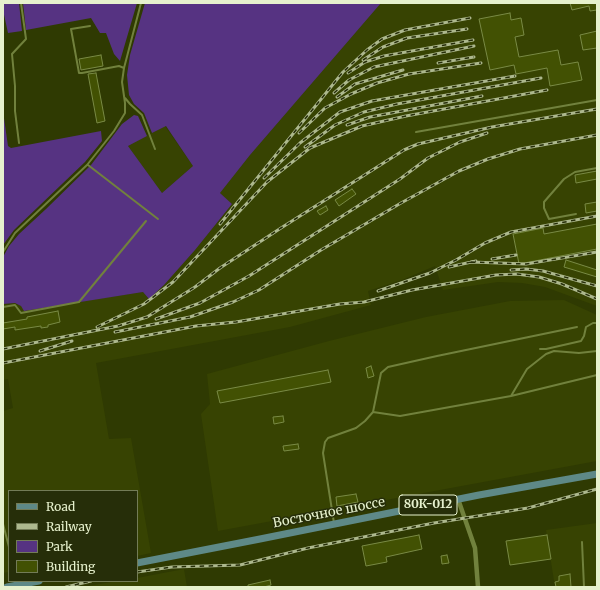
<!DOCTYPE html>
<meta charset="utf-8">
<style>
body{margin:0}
#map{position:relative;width:600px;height:590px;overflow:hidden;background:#2f3a02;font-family:Merriweather,serif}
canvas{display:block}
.frame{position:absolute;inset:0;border:4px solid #e6f1cd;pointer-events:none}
.legend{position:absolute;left:8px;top:490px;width:130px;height:92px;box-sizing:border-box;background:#262e09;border:1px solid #737c57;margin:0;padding:5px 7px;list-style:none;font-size:12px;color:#e6f1cd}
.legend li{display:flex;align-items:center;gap:8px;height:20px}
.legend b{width:20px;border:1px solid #737c57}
</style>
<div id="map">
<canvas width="600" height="590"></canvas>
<div class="frame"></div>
<ul class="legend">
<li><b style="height:5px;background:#5e8987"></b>Road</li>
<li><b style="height:5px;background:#adb88e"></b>Railway</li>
<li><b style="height:11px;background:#563382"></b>Park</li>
<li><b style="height:11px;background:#425103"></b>Building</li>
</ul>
</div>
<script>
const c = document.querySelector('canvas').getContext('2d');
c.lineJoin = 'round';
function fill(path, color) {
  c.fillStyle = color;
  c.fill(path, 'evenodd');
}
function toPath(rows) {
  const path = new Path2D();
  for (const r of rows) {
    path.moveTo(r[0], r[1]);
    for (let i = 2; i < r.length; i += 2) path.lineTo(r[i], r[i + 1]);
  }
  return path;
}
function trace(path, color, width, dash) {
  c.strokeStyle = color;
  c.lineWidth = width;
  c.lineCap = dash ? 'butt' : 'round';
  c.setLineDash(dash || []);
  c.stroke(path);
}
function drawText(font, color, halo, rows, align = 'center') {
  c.font = font + ' Merriweather,serif';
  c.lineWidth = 3;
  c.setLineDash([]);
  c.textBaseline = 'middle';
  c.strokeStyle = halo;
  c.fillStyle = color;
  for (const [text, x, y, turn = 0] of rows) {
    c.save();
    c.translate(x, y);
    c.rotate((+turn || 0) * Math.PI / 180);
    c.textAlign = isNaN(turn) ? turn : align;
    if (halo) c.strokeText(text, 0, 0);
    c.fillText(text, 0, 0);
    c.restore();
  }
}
fill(toPath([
 [381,3,597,3,597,306,545,287,522,283,498,282,443,290,435,266,402,280,368,291,371,305,290,327,96,363,109,439,131,438,151,553,137,556,137,491,9,491,9,572,3,573,3,411,13,408,8,379,3,380,3,304,15,303,21,306,24,310,143,292,149,299,164,285,195,250,232,204,220,193,250,155],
 [165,126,193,166,162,193,128,146],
 [564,300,597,315,597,461,218,531,201,414,210,404,207,374,329,341,426,317,510,301],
 [597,523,597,587,555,587,546,530],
 [184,569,187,587,83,587,117,581,137,581,137,578]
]), '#374302');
fill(toPath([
 [3,3,19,3,22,31,8,33,3,10],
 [23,3,137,3,120,61,114,54,106,33,100,33,91,18,26,30],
 [145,3,381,3,250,155,220,193,232,204,195,250,164,285,149,299,143,292,24,311,21,306,15,303,3,304,3,257,9,246,19,234,46,209,91,165,122,124,134,115,138,116,147,136,128,146,162,193,193,166,166,126,152,133,144,113,134,104,129,95,127,75,130,55],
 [3,111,8,146,11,148,101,131,102,141,85,162,14,230,3,245]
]), '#563382');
const building = toPath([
 [570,3,597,3,597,10,590,11,589,6,572,10,570,3],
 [510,13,511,20,521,18,524,35,515,37,519,57,558,50,561,65,578,62,582,80,550,86,547,68,516,74,514,65,490,70,479,19,510,13],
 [597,31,597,48,583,50,580,35,597,31],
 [101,55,103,66,81,70,79,59,101,55],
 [96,73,105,121,97,123,88,74,96,73],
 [597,171,597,179,576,183,575,175,597,171],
 [352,189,356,194,339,206,335,200,352,189],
 [597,202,597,211,586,213,585,204,597,202],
 [326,206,328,210,320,215,317,211,326,206],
 [597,224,597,249,519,264,513,234,543,228,544,234,597,224],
 [566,260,597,270,597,277,564,267,566,260],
 [58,311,60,322,48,325,48,327,41,328,41,326,15,330,15,327,3,329,3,323,27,319,27,317,58,311],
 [371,366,374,376,368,378,366,368,371,366],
 [328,370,331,382,220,403,217,391,328,370],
 [283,416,284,422,274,424,273,417,283,416],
 [298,444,299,449,284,451,283,446,298,444],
 [356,494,358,502,337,506,336,497,356,494],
 [419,535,422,549,386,557,387,562,366,566,362,546,419,535],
 [547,535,551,559,510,565,506,541,547,535],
 [447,555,449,563,442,564,441,556,447,555],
 [570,574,571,587,556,587,555,582,559,581,559,576,570,574],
 [270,580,271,585,264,587,248,587,248,585,270,580]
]);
fill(building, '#425103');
trace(building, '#798a45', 1);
trace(toPath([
 [90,26,71,29,79,73,82,73,119,66,124,68],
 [125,98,130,104,142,115,155,149],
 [416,132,597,100],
 [19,143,15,111,15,86,12,54,26,39,21,3],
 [88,165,158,219],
 [576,214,549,219,544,208,544,202,564,179,575,172,597,168],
 [3,252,15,233,87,165,114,131,125,113,125,103,122,82,124,68,141,3],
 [3,307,15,305,21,313,79,302,146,221],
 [540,349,546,349,581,341,584,336,586,327,593,323,597,323],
 [511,396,527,369,546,354,554,351,579,353,597,351],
 [373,412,400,416,511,396,597,375],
 [334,523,323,453,325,442,328,438,356,428,365,421,373,412,381,373,388,367,437,356,577,327],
 [3,524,9,547],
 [582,542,584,587]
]), '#71813d', 2);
trace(toPath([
 [458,499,475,548,478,587]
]), '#71813d', 4.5);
trace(toPath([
 [137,563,260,539,479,495,597,474],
 [7,587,39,581]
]), '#5e8987', 7);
const rail = toPath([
 [363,60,383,47,407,38,467,29],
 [438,63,474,57],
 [348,73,365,62,384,56,473,40],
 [334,93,349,80,374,67,474,46],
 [337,97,355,84,403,70],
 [347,125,370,117,482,96],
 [299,133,325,108,351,94,377,83,409,74,481,63],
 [305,147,335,125,364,112,397,104,541,78],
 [264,178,300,143,340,112,372,101,515,76],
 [220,224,343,72,367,50,382,39,405,30,470,18],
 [492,259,516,255],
 [471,262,526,264,597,252],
 [449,267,476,261],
 [511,270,526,269,543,271,597,286],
 [378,291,430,273,456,260,485,243,511,232,597,216],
 [156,319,200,303,249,276,400,179,428,158,460,142,487,133],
 [97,327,144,304,173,282,267,182,310,148,362,126,406,116,547,90],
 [115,332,190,317,233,302,259,290,321,250,401,203,459,171,488,159,520,149,597,135],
 [3,349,118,326,147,317,195,287,220,268,281,228,404,150,418,144,492,127,597,109],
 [40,351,72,341],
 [3,363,196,326,236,322,340,304,364,302,412,290,496,275,517,274,539,277,562,284,597,299],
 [137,572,172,567,240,565,308,548,434,523,528,508,597,489],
 [66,587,91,581]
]);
trace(rail, '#adb88e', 3);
trace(rail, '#262e09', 1.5, [4.5]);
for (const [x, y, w] of [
 [428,505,58]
]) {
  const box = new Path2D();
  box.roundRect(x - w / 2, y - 10, w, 20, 3);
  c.fillStyle = '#262e09';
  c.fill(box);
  trace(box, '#e6f1cd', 1);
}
drawText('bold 12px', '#e6f1cd', null, [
 ["80К-012",428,505]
]);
drawText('13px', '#e6f1cd', '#262e09', [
 ["Восточное шоссе",329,513,-11]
]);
</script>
